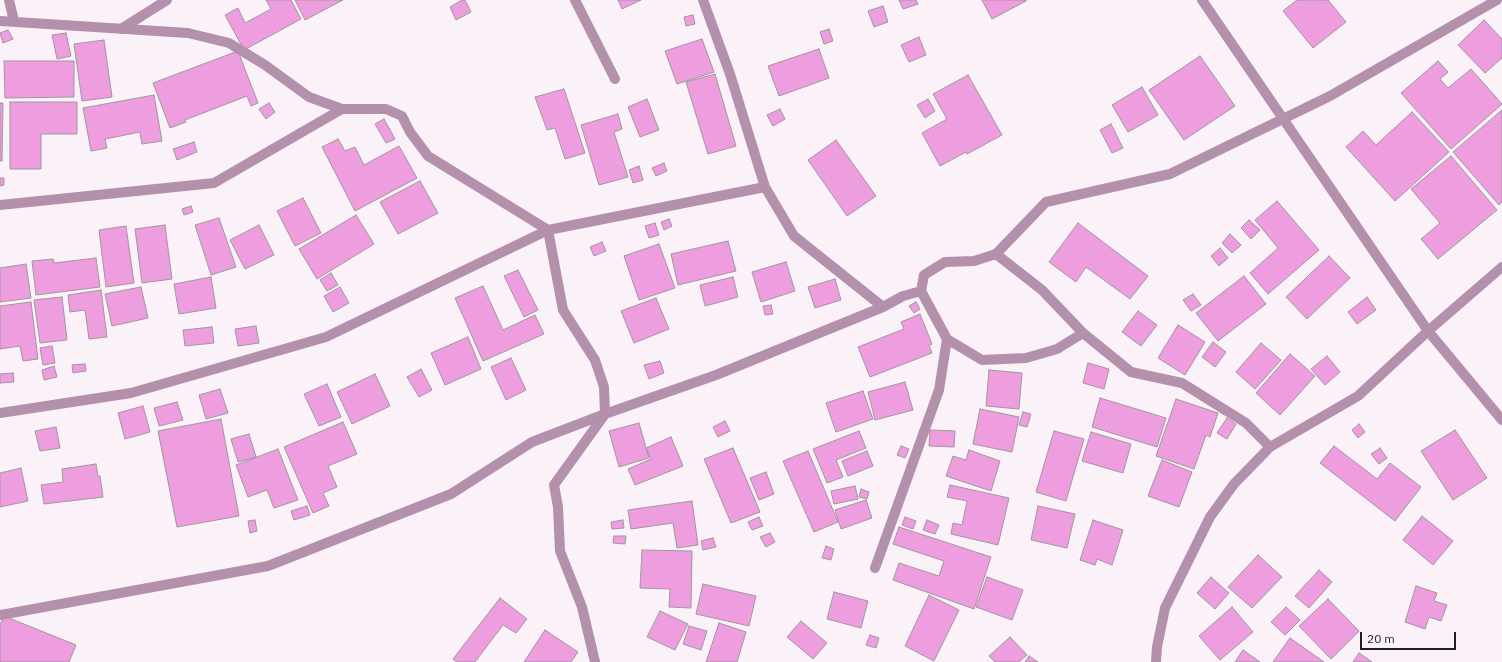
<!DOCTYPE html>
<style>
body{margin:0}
#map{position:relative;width:1502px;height:662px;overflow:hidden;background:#fbf1f8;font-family:"IBM Plex Sans",sans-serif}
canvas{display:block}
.scale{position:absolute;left:1360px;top:632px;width:96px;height:18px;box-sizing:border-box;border:2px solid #221f21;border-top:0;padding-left:5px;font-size:12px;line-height:14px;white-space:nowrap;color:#221f21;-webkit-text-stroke:3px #fbf1f8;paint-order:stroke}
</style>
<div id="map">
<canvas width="1502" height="662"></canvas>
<div class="scale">20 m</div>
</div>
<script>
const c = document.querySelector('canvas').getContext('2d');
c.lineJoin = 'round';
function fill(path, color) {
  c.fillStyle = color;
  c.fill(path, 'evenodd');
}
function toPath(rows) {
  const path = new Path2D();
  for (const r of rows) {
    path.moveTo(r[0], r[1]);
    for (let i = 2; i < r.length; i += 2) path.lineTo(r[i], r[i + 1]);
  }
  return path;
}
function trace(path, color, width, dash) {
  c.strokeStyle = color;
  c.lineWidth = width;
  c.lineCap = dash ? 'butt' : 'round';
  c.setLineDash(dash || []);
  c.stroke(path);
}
const building = toPath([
 [266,0,291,0,301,19,244,50,225,15,238,8,245,23,271,9,266,0],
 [295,0,343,0,305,20,295,0],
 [462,0,465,0,471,12,456,20,450,7,462,0],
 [618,0,641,0,622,9,618,0],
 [899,0,916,0,918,4,903,9,899,0],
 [982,0,1026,0,1026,1,992,19,982,0],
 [1297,0,1328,0,1346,22,1313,48,1283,11,1297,0],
 [883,6,888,22,874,27,868,11,883,6],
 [693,15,695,24,686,26,684,17,693,15],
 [1484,20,1502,39,1502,58,1485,73,1458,45,1484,20],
 [829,29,833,41,824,44,820,32,829,29],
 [8,30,13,39,3,43,0,33,8,30],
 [66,33,71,56,57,59,52,35,66,33],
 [919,37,926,55,909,62,901,45,919,37],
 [702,39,714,72,677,84,665,51,702,39],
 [104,40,112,97,82,101,74,44,104,40],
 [819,49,829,78,779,96,768,66,819,49],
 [238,51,258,103,251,106,247,96,185,120,186,122,170,128,153,83,238,51],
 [1200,56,1235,106,1184,140,1149,90,1200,56],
 [4,61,74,61,74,97,5,98,4,61],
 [1438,61,1448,72,1440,79,1448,88,1471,69,1502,104,1451,149,1401,93,1438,61],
 [715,74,736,146,708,154,686,82,715,74],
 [968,75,1002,135,967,154,966,152,940,166,922,133,947,119,933,94,968,75],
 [1142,87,1158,115,1128,132,1112,105,1142,87],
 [564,89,585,153,565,159,555,128,547,130,535,97,564,89],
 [154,95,162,141,142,144,140,132,105,139,107,148,91,151,83,108,154,95],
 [647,99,659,130,640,137,628,107,647,99],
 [928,99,935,111,925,118,917,105,928,99],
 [10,102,77,102,77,134,41,134,41,169,10,169,10,102],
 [0,103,3,103,2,161,0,161,0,103],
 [269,103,275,112,266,119,259,109,269,103],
 [780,109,785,119,773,126,767,115,780,109],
 [1502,110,1502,202,1499,205,1453,152,1502,110],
 [1412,112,1449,152,1395,201,1346,147,1363,131,1376,145,1412,112],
 [618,114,622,129,614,132,628,177,599,185,581,125,618,114],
 [384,119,395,139,386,143,375,124,384,119],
 [1111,124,1123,148,1112,153,1100,130,1111,124],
 [338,139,345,151,355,147,364,165,399,146,417,178,355,211,322,147,338,139],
 [836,140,876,196,847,216,808,160,836,140],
 [194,142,197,152,177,160,173,149,194,142],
 [1451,156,1497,210,1438,259,1421,239,1440,223,1411,189,1451,156],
 [664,163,667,171,656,176,652,168,664,163],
 [639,166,643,180,633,183,629,170,639,166],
 [0,178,4,178,4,185,0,186,0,178],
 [420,181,438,213,398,234,380,202,420,181],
 [303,198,321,233,295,246,277,211,303,198],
 [1277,201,1319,250,1268,294,1250,273,1278,248,1255,220,1277,201],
 [191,206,193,212,184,215,182,209,191,206],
 [356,215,374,244,317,279,299,249,356,215],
 [219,218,236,267,211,275,195,225,219,218],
 [669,219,672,226,664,230,661,222,669,219],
 [1249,220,1260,230,1251,239,1241,228,1249,220],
 [655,223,659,235,649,238,645,226,655,223],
 [1078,223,1148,276,1130,299,1086,267,1076,282,1049,262,1078,223],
 [165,225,172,279,142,283,135,229,165,225],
 [259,225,274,255,245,269,230,240,259,225],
 [126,226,134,283,106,287,99,230,126,226],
 [1230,234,1241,245,1232,253,1222,243,1230,234],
 [728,241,736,271,678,285,671,254,728,241],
 [602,242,606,251,594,256,590,247,602,242],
 [659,244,675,288,639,300,624,256,659,244],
 [1220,248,1228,258,1219,266,1211,256,1220,248],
 [1329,256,1350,278,1307,319,1286,297,1329,256],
 [96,258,100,287,36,295,32,261,53,259,54,263,96,258],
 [786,262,795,291,761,302,752,272,786,262],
 [26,264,31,298,0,302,0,268,26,264],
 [518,270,538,310,524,317,504,276,518,270],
 [331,273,338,285,327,291,320,280,331,273],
 [1244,276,1266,304,1218,341,1196,313,1244,276],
 [211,277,216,308,179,314,174,284,211,277],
 [733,277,738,297,705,306,700,285,733,277],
 [835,279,841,300,815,308,808,287,835,279],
 [483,286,503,330,535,315,544,334,483,361,455,298,483,286],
 [141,287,148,318,112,326,105,294,141,287],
 [340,287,349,303,333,312,324,296,340,287],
 [101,290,107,337,89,339,85,310,70,312,68,295,101,290],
 [1193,294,1201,305,1191,311,1183,300,1193,294],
 [62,297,67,340,40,343,34,300,62,297],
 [1367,297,1376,310,1357,324,1348,312,1367,297],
 [656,298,669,329,634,343,621,311,656,298],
 [31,302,38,359,23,361,20,346,0,349,0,306,31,302],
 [916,302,920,309,914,313,909,306,916,302],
 [771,305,773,314,765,315,763,306,771,305],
 [1138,311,1157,325,1141,346,1122,332,1138,311],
 [920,314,932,344,929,345,932,353,870,377,858,347,904,329,901,322,920,314],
 [1178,325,1205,342,1185,375,1158,358,1178,325],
 [256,326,259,343,238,346,235,329,256,326],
 [212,327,214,343,185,346,183,330,212,327],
 [468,337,481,369,445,385,431,353,468,337],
 [1213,342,1226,352,1215,367,1202,357,1213,342],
 [1261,343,1281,360,1255,389,1236,372,1261,343],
 [52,346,55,363,43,365,40,348,52,346],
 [1290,354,1315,376,1280,415,1256,393,1290,354],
 [1327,356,1340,372,1325,385,1311,369,1327,356],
 [511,358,526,390,506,400,491,367,511,358],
 [660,361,664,373,649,379,644,365,660,361],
 [1088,363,1109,369,1104,389,1083,383,1088,363],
 [85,364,86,371,73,373,72,365,85,364],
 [54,366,57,377,44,380,42,370,54,366],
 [421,369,432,390,419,397,407,377,421,369],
 [989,370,1022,373,1019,409,986,406,989,370],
 [13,373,14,382,0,383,0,374,13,373],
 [375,374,390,406,352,424,337,392,375,374],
 [905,382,913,410,875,420,868,392,905,382],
 [327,384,341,417,319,426,304,394,327,384],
 [220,389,228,413,206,419,199,395,220,389],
 [863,391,873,419,836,432,826,403,863,391],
 [1100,398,1166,418,1157,447,1092,427,1100,398],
 [1176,399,1218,413,1210,437,1206,435,1194,469,1156,456,1176,399],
 [177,402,183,420,159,426,154,408,177,402],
 [143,406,150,432,125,439,118,413,143,406],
 [980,409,1019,417,1012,452,973,444,980,409],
 [1023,412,1031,414,1027,427,1019,425,1023,412],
 [1227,418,1236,424,1227,439,1217,433,1227,418],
 [221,419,239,516,177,527,158,431,221,419],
 [725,421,730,431,718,437,713,427,725,421],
 [343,422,357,454,328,466,337,487,323,493,329,506,313,513,284,447,343,422],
 [639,423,649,458,619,467,609,431,639,423],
 [1359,424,1365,432,1358,438,1352,430,1359,424],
 [56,427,60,448,40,451,35,431,56,427],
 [930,430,955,431,954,447,929,446,930,430],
 [1455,430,1487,478,1453,500,1421,451,1455,430],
 [859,431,866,448,836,460,843,477,827,483,813,449,859,431],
 [1054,431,1084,439,1066,501,1036,492,1054,431],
 [1091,432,1131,444,1123,473,1082,461,1091,432],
 [249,434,256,457,238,462,231,439,249,434],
 [671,437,683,466,635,485,628,469,651,459,646,448,671,437],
 [901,446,909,449,905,458,897,455,901,446],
 [1334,446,1377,479,1390,463,1421,487,1395,521,1320,463,1334,446],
 [733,448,760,512,731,523,704,459,733,448],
 [1380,448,1387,458,1379,464,1371,454,1380,448],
 [278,449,298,500,274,508,267,490,248,497,236,465,278,449],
 [969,450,1000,461,991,491,946,476,953,456,966,460,969,450],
 [808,451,838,522,814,532,783,461,808,451],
 [867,451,873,466,848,476,842,461,867,451],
 [1162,460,1192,472,1179,507,1148,496,1162,460],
 [96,464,98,476,100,476,103,497,44,504,41,485,63,482,62,469,96,464],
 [21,468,28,501,0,507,0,473,21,468],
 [766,472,774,494,759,500,750,478,766,472],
 [950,485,1009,498,998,545,951,534,953,523,962,525,967,501,947,497,950,485],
 [855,486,858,499,834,504,831,491,855,486],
 [861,489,869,492,867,499,859,497,861,489],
 [866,500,872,518,841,529,835,510,866,500],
 [692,501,698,545,677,548,673,523,631,529,628,510,692,501],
 [307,506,310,515,294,520,291,511,307,506],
 [1038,506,1075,514,1067,548,1031,540,1038,506],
 [1422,516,1453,541,1433,565,1403,540,1422,516],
 [759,517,763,526,752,530,748,522,759,517],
 [905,517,916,521,913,529,902,525,905,517],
 [255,520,257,531,250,533,248,521,255,520],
 [623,520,624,528,612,529,611,522,623,520],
 [927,520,939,525,935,534,923,530,927,520],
 [1093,520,1123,530,1112,565,1097,559,1095,565,1080,560,1093,520],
 [899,527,991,557,974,609,893,580,899,563,939,576,944,561,893,544,899,527],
 [770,533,775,542,766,547,760,537,770,533],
 [614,536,626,536,625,544,613,543,614,536],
 [713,538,716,547,703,550,701,541,713,538],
 [826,546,834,549,831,560,822,558,826,546],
 [642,550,692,551,691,608,669,607,670,589,640,588,642,550],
 [1258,555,1282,577,1252,608,1228,587,1258,555],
 [1319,570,1332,582,1309,608,1295,596,1319,570],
 [987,577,1023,590,1012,620,976,607,987,577],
 [1211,577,1229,593,1215,609,1197,593,1211,577],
 [703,584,756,596,749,626,696,614,703,584],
 [1416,586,1437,593,1434,601,1447,605,1441,621,1429,617,1425,629,1405,622,1416,586],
 [834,592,868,601,861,628,827,619,834,592],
 [929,595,959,610,934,661,905,646,929,595],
 [500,598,527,619,516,633,503,625,475,662,457,662,453,659,500,598],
 [1328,599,1359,631,1331,659,1299,626,1328,599],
 [1232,607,1253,632,1220,660,1199,636,1232,607],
 [1286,607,1300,620,1285,635,1271,622,1286,607],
 [660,611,688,624,675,650,647,637,660,611],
 [4,616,76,645,69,662,0,662,0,625,4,616],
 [801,621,827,643,813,659,787,637,801,621],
 [719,623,746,632,737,662,706,662,719,623],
 [689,626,707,631,701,650,683,644,689,626],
 [545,630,578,652,571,662,524,662,545,630],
 [870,635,879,638,876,648,866,645,870,635],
 [1010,637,1027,655,1019,662,995,662,989,656,1010,637],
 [1290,638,1324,662,1273,662,1290,638],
 [1243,650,1260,662,1235,662,1243,650],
 [1359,653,1372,662,1353,662,1359,653],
 [1029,656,1038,662,1025,662,1029,656]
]);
fill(building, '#ee9ede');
trace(building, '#9f969d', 1);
trace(toPath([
 [9,0,14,21],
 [575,0,615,79],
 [703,0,730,74,765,187,794,236,883,307],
 [1202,0,1428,331,1502,420],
 [0,21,188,33,229,43,265,65,309,97,342,109,386,109,402,116,410,132,428,156,548,230],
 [121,29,167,0],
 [0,205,214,183,342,109],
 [996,254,1042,290,1083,333,1131,372,1182,383,1246,423,1270,447],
 [947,339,982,360,1026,358,1057,349,1083,333],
 [0,413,131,393,326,337,548,230],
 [875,568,939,390,947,339,921,291],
 [0,615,268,566,451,494,532,442,605,414,716,375,883,307,903,296,921,291,924,275,945,262,974,261,996,254,1046,202,1170,174,1330,96,1497,0],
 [595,662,582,607,560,551,558,507,554,485,605,414,604,387,595,360,563,310,548,230,765,187],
 [1156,662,1157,647,1165,608,1210,517,1234,484,1270,447,1358,396,1428,331,1502,267]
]), '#b390ab', 10);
</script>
